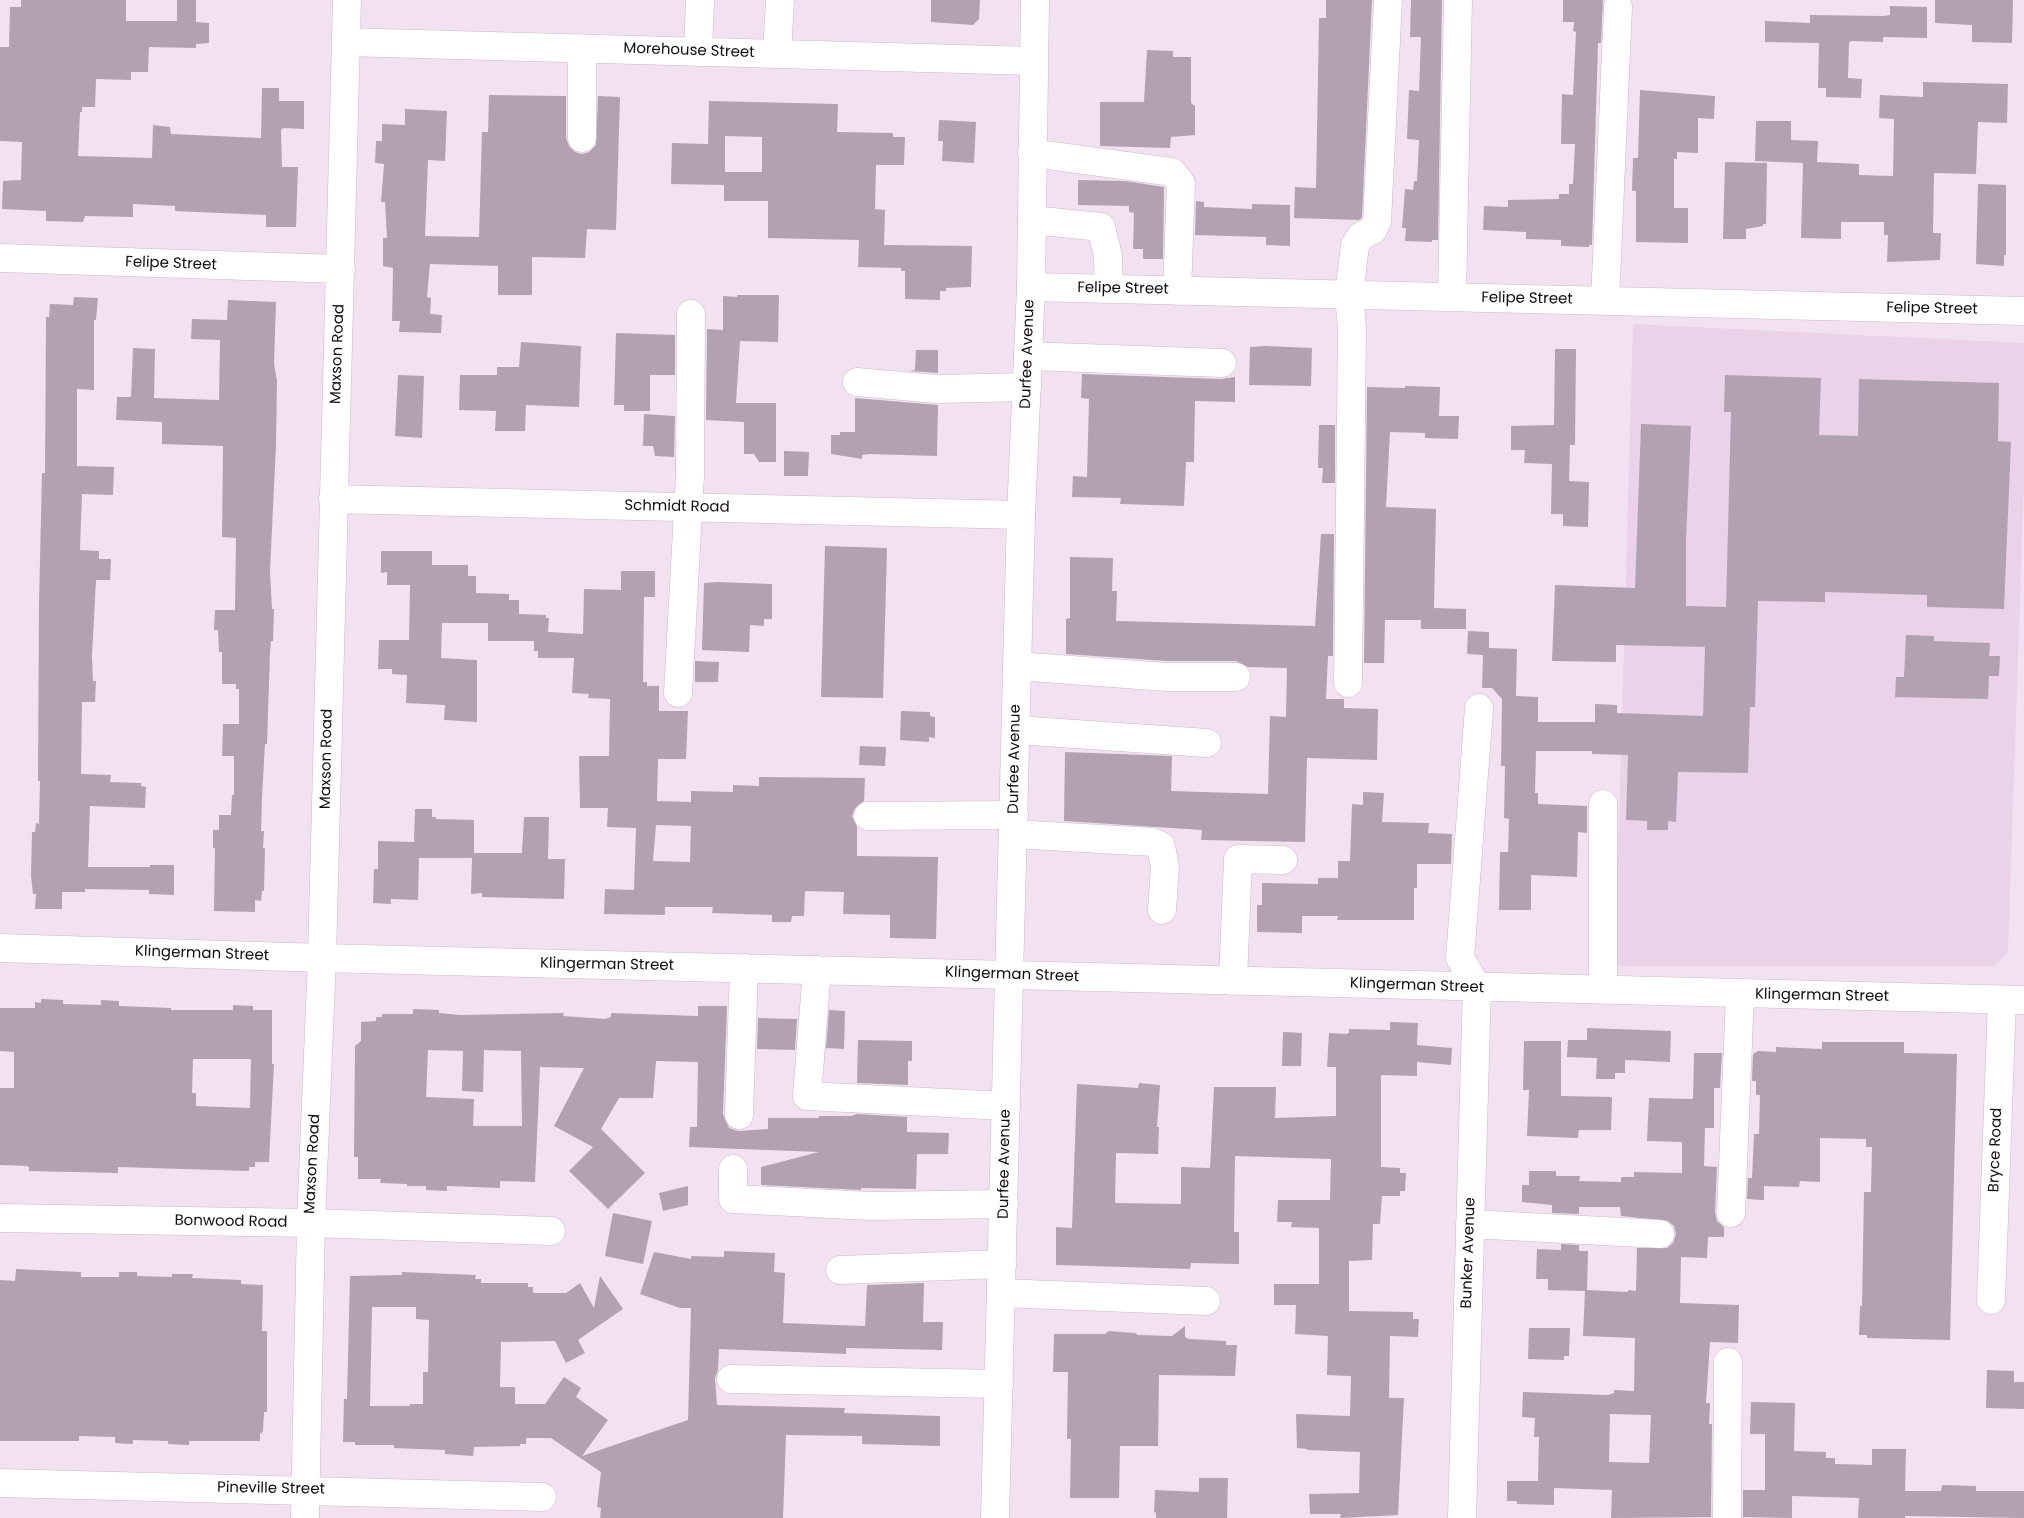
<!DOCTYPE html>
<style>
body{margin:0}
canvas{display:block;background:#f2e1f1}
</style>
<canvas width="2024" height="1518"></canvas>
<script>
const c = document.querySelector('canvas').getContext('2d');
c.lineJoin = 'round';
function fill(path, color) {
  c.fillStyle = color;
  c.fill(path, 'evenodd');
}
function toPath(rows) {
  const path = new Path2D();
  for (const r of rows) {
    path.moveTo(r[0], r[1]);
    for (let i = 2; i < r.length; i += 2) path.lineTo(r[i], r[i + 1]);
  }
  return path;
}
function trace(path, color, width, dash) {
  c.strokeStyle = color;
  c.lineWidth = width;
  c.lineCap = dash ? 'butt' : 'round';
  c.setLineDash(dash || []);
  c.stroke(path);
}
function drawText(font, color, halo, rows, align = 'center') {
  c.font = font + ' Poppins,sans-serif';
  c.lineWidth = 5;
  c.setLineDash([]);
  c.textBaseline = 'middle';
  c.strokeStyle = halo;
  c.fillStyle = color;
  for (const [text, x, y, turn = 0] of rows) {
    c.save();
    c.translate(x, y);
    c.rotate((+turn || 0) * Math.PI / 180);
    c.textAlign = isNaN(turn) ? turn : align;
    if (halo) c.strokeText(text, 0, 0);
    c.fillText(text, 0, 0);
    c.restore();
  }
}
fill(toPath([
 [1633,324,2024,343,2024,482,2008,952,1994,966,1615,966]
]), '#ead3e8');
fill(toPath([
 [21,0,126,0,126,21,177,21,177,0,196,0,196,22,209,23,209,43,196,44,196,48,149,47,148,72,131,72,131,80,96,79,95,107,82,107,82,112,80,112,78,156,152,158,153,125,170,127,171,134,261,138,262,88,279,88,279,101,304,101,304,129,283,128,281,130,282,167,298,167,296,227,266,227,266,215,175,211,175,206,133,204,133,217,85,216,83,222,46,221,46,211,2,209,3,181,21,180,22,142,0,141,0,47,9,47,10,7,21,7],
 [931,0,980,0,979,19,973,25,931,22],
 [1326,0,1372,0,1362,217,1359,220,1294,218,1295,187,1316,188,1319,18,1326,18],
 [1411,0,1442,0,1438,240,1432,240,1432,242,1405,241,1406,228,1402,228,1405,189,1413,190,1414,181,1417,181,1419,140,1407,139,1409,90,1419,91,1421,37,1410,37],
 [1563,0,1603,0,1601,43,1598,43,1592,245,1589,245,1589,247,1561,246,1561,240,1526,239,1526,232,1483,230,1484,206,1508,207,1508,200,1559,199,1559,194,1569,194,1569,184,1573,184,1575,144,1561,144,1562,94,1573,95,1576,32,1573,31,1574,22,1563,22],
 [1935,0,2013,0,2012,43,1972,42,1972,25,1935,23],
 [1890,6,1927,7,1927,38,1883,37,1883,42,1851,41,1849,43,1848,78,1862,79,1861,98,1826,97,1826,88,1818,88,1819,43,1765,42,1765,21,1810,23,1810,15,1883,16,1890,15],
 [1147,50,1173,51,1173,57,1191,57,1191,103,1195,106,1195,135,1171,137,1170,148,1100,146,1100,102,1144,102],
 [1923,82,2008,84,2007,123,1978,122,1976,174,1934,173,1933,233,1941,233,1940,260,1887,262,1888,235,1884,235,1884,222,1841,222,1841,239,1801,238,1803,163,1755,161,1756,121,1791,121,1791,140,1818,141,1817,162,1859,164,1859,175,1893,176,1894,119,1879,118,1880,95,1923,97],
 [1640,90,1715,96,1714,119,1698,118,1698,153,1677,152,1677,159,1674,159,1674,208,1688,208,1688,243,1636,242,1636,191,1632,191,1633,158,1638,158],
 [489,95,566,96,566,138,569,146,575,152,582,154,589,152,596,145,598,96,620,97,616,230,587,229,585,258,532,257,532,295,498,295,498,266,430,264,427,297,431,298,430,314,442,315,441,333,399,332,400,321,392,321,393,268,383,266,383,238,387,238,385,202,381,202,384,164,375,163,376,141,382,141,382,124,405,125,405,109,447,111,445,161,428,160,425,236,479,237,482,132,488,132],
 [709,101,838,104,837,132,893,133,893,137,905,137,904,165,876,165,875,209,885,210,884,245,972,246,971,287,946,288,946,291,940,291,940,300,905,299,905,271,901,271,901,268,858,267,859,240,768,238,768,201,724,201,724,185,671,184,672,143,708,144],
 [725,136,762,137,762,172,725,172],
 [939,120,976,122,974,163,942,161,943,141,938,141],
 [1725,162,1767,163,1766,224,1763,224,1763,226,1746,229,1746,239,1723,239],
 [1078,180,1125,181,1164,187,1163,259,1143,259,1143,249,1133,249,1134,213,1129,212,1129,206,1078,205],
 [1978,184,2006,185,2006,255,2004,255,2004,266,1976,264],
 [1196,201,1204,202,1204,207,1252,209,1252,204,1290,205,1290,246,1266,245,1266,237,1195,235],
 [737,295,779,295,778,342,740,341,736,403,776,403,776,462,759,462,754,454,744,454,744,422,706,420,707,329,723,330,723,296,737,297],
 [74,297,98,298,96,320,94,320,94,390,77,389,77,466,114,467,113,495,82,494,80,550,99,551,99,559,111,559,110,580,96,580,92,656,93,681,96,681,95,702,82,702,81,774,111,775,110,782,141,783,141,786,146,787,145,808,90,806,88,867,150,867,150,865,174,865,174,895,149,894,149,890,85,889,85,892,62,892,62,909,35,909,36,894,33,894,31,876,32,832,35,832,36,823,39,824,40,781,38,781,39,604,42,473,45,473,46,317,49,317,50,304,73,305],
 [228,300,276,302,274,364,277,381,276,445,270,571,272,609,274,609,273,641,271,641,270,653,267,744,265,744,262,797,261,831,264,831,263,848,265,848,264,891,262,891,261,901,255,900,255,912,214,911,215,848,213,848,213,830,219,830,219,815,231,815,232,795,234,795,234,756,222,756,223,724,239,724,239,689,236,689,236,684,222,684,222,652,219,652,218,630,214,630,215,610,235,610,236,538,222,537,223,446,162,444,162,422,116,420,117,397,131,397,133,348,155,349,154,398,219,400,220,340,191,339,192,319,227,320],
 [616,333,675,335,675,375,650,375,650,411,624,411,624,405,614,405],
 [521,342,581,346,579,407,526,405,525,431,495,431,496,411,459,410,460,375,497,375,497,367,519,367],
 [1265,346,1312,348,1311,386,1249,385,1250,347],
 [1555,349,1576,349,1575,445,1570,445,1569,481,1589,482,1588,527,1563,526,1563,514,1551,514,1552,464,1524,463,1525,450,1511,450,1511,426,1554,425],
 [916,350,938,350,938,373,909,371,915,370],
 [1082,374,1221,379,1235,377,1235,402,1195,401,1194,462,1186,462,1184,506,1120,504,1121,498,1072,497,1073,476,1087,477,1089,399,1081,398],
 [398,375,424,376,422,438,395,436],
 [1725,375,1821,378,1819,435,1858,436,1859,379,1999,383,1998,441,2011,442,2004,609,1927,607,1927,595,1825,592,1825,602,1758,601,1755,707,1750,707,1748,773,1678,772,1676,822,1668,821,1668,830,1647,830,1647,821,1626,820,1628,755,1592,754,1592,751,1536,751,1535,793,1538,793,1538,804,1587,806,1587,833,1578,832,1577,877,1531,875,1531,910,1499,910,1500,852,1508,852,1509,819,1504,818,1505,766,1501,766,1502,699,1492,688,1482,688,1483,655,1467,654,1468,631,1489,632,1489,648,1517,649,1516,696,1538,697,1538,722,1595,722,1595,704,1617,705,1617,713,1703,716,1705,647,1616,645,1616,662,1552,661,1555,585,1635,588,1641,424,1691,426,1686,540,1686,606,1726,607,1731,412,1724,412],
 [1405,386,1440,387,1439,416,1459,416,1458,439,1425,438,1425,433,1390,432,1386,507,1436,509,1434,608,1466,609,1466,629,1421,629,1421,620,1385,620,1384,663,1364,663,1367,387,1405,388],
 [855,398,938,405,937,456,870,454,862,455,862,459,831,454,831,435,840,435,840,432,855,432],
 [644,414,675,416,674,457,655,456,653,446,643,446],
 [1319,425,1335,425,1335,483,1322,483,1323,468,1318,468],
 [784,451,809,452,808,476,784,476],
 [1321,534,1334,534,1333,656,1328,656,1326,699,1344,699,1344,708,1378,709,1377,760,1307,758,1305,842,1201,840,1202,830,1064,821,1065,752,1172,756,1171,791,1268,794,1270,716,1286,717,1287,668,1248,667,1236,661,1167,661,1066,654,1066,619,1070,618,1070,557,1113,558,1112,591,1117,591,1116,621,1315,626],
 [825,546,887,548,883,698,821,697],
 [381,551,432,551,432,565,468,565,468,576,476,576,476,593,509,594,509,600,519,600,519,614,546,615,546,618,549,618,548,632,583,634,584,589,621,590,621,571,655,571,655,597,644,597,643,682,647,682,647,686,659,686,659,711,688,711,686,759,658,759,657,801,691,802,691,791,733,792,733,785,759,786,759,777,865,778,864,801,855,808,852,816,857,827,857,856,938,857,936,939,890,938,890,915,843,914,844,892,805,891,804,916,792,916,791,922,772,922,772,915,712,913,713,907,665,907,665,915,604,914,605,889,634,890,636,828,607,827,608,808,580,808,579,756,609,756,610,699,588,698,589,694,572,693,574,658,538,658,538,651,534,651,534,641,488,641,488,623,442,623,441,658,477,660,477,722,444,720,445,705,406,703,407,675,392,674,392,669,378,669,379,640,409,640,410,585,387,585,387,572,381,573],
 [656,825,691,826,690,862,653,861],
 [717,582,772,584,772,619,764,619,764,626,750,625,749,652,702,650,704,583],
 [1906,635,1934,636,1934,641,1990,643,1989,656,2000,656,1999,676,1989,676,1988,699,1895,697,1896,677,1904,677],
 [695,661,719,662,718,682,695,682],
 [901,711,930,712,930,716,935,717,935,738,929,737,929,742,900,740],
 [860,746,886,747,885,766,859,765],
 [1363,792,1384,793,1382,822,1429,823,1428,833,1452,834,1451,864,1417,864,1417,888,1414,888,1414,920,1337,920,1338,916,1302,916,1302,933,1257,932,1257,905,1262,905,1262,883,1318,884,1318,878,1338,878,1338,861,1350,861,1352,804,1363,805],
 [415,809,432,809,432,817,436,817,436,819,474,820,474,853,522,853,524,817,549,817,548,859,565,859,564,899,482,897,482,893,471,894,472,858,419,858,418,900,391,899,391,904,373,903,374,869,378,869,378,841,414,842],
 [41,999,63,1000,63,1004,101,1005,101,1000,119,1001,119,1006,171,1008,171,1010,233,1010,233,1005,253,1006,253,1010,272,1010,272,1064,274,1064,269,1162,255,1162,255,1167,249,1167,249,1171,118,1167,118,1173,29,1171,29,1167,26,1166,0,1165,0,1088,14,1088,14,1052,0,1051,0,1008,35,1008,35,1002,41,1003],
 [193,1059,251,1059,250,1108,196,1106,196,1093,192,1093],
 [698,1006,727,1006,723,1114,729,1128,738,1131,768,1129,768,1118,819,1118,819,1116,851,1116,857,1114,907,1117,907,1132,949,1133,948,1154,917,1154,916,1189,861,1188,861,1190,761,1185,761,1167,819,1152,689,1147,690,1127,697,1127,698,1062,656,1061,653,1098,619,1098,601,1129,645,1173,608,1209,569,1171,593,1147,554,1126,584,1068,540,1067,535,1182,500,1181,500,1188,447,1186,447,1191,426,1190,426,1186,407,1186,407,1184,380,1183,381,1179,358,1179,358,1157,354,1157,355,1046,361,1041,361,1022,376,1021,376,1017,382,1017,382,1014,413,1014,413,1009,439,1010,439,1013,460,1015,564,1013,563,1016,605,1019,611,1017,611,1013,698,1016],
 [428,1050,463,1051,462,1091,483,1092,484,1050,521,1051,522,1126,473,1126,474,1099,426,1097],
 [829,1010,845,1011,844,1049,826,1048],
 [758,1018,797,1019,795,1050,757,1049],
 [1390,1022,1418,1023,1417,1045,1452,1048,1451,1065,1417,1062,1417,1076,1381,1075,1381,1167,1400,1168,1400,1173,1406,1173,1405,1191,1400,1191,1400,1196,1382,1196,1380,1224,1373,1224,1372,1260,1349,1261,1349,1311,1413,1312,1413,1319,1419,1319,1418,1337,1390,1336,1389,1398,1404,1398,1398,1515,1340,1518,1341,1514,1310,1514,1309,1494,1359,1493,1360,1452,1307,1450,1307,1449,1297,1448,1296,1414,1350,1416,1351,1376,1327,1375,1328,1336,1295,1334,1296,1305,1274,1305,1274,1284,1319,1284,1319,1228,1291,1227,1292,1222,1277,1222,1278,1200,1330,1200,1331,1159,1235,1156,1234,1232,1239,1232,1239,1264,1191,1263,1190,1269,1056,1265,1056,1227,1072,1228,1077,1084,1138,1088,1139,1083,1160,1085,1157,1127,1159,1127,1158,1154,1116,1153,1115,1203,1181,1204,1181,1167,1210,1168,1214,1087,1276,1087,1275,1118,1336,1116,1336,1067,1327,1067,1329,1033,1346,1034,1349,1033,1349,1029,1390,1030],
 [1587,1028,1671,1031,1670,1062,1625,1060,1625,1073,1615,1073,1615,1079,1596,1079,1597,1058,1567,1057,1568,1040,1587,1040],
 [1283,1032,1302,1033,1301,1066,1282,1066],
 [858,1040,912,1041,912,1061,908,1061,908,1085,857,1083],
 [1524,1041,1561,1041,1561,1096,1612,1097,1611,1130,1579,1130,1578,1138,1527,1136,1529,1090,1523,1090],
 [1822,1042,1904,1042,1904,1053,1957,1054,1950,1340,1867,1338,1867,1335,1859,1335,1860,1306,1862,1306,1864,1192,1871,1192,1872,1147,1866,1147,1866,1139,1820,1138,1820,1182,1800,1181,1799,1187,1764,1186,1764,1200,1747,1199,1748,1178,1752,1178,1754,1134,1759,1134,1760,1095,1756,1095,1756,1081,1752,1081,1753,1054,1758,1051,1776,1052,1776,1047,1822,1049],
 [1694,1053,1722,1053,1720,1088,1714,1088,1714,1128,1705,1128,1704,1166,1717,1167,1715,1212,1717,1221,1724,1227,1724,1237,1708,1237,1707,1258,1681,1257,1680,1303,1739,1305,1738,1343,1710,1342,1706,1403,1710,1403,1709,1424,1712,1424,1711,1517,1611,1518,1612,1490,1554,1488,1554,1505,1517,1504,1517,1501,1507,1501,1507,1481,1538,1481,1539,1437,1534,1437,1535,1418,1522,1417,1523,1392,1608,1395,1614,1393,1614,1390,1634,1391,1635,1338,1583,1336,1585,1291,1548,1290,1548,1279,1536,1279,1537,1249,1561,1250,1561,1244,1579,1245,1579,1251,1588,1251,1587,1290,1628,1292,1628,1290,1636,1291,1637,1248,1667,1248,1673,1243,1676,1234,1674,1226,1668,1221,1621,1216,1620,1207,1579,1207,1579,1214,1552,1213,1552,1205,1522,1202,1522,1185,1529,1185,1529,1171,1556,1171,1556,1176,1580,1176,1579,1181,1621,1182,1621,1177,1634,1177,1634,1172,1682,1173,1682,1142,1647,1141,1649,1098,1693,1099],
 [1610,1414,1651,1415,1649,1463,1609,1462],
 [688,1186,688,1205,663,1211,659,1193],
 [613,1213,652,1221,643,1264,605,1256],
 [724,1251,775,1253,774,1272,785,1273,783,1323,865,1326,867,1285,924,1283,923,1322,943,1322,942,1350,846,1348,846,1354,719,1349,718,1370,715,1378,717,1405,845,1408,844,1413,940,1416,940,1446,862,1444,862,1436,786,1435,783,1518,600,1518,601,1508,597,1507,601,1472,551,1438,526,1438,526,1444,520,1444,520,1446,474,1447,473,1456,445,1454,445,1450,394,1448,394,1445,355,1445,355,1442,343,1442,344,1399,347,1399,350,1276,402,1275,402,1272,476,1275,475,1279,481,1279,481,1283,528,1283,528,1287,533,1287,533,1293,566,1293,580,1283,594,1308,600,1276,623,1309,578,1340,585,1353,566,1363,555,1341,501,1342,500,1387,515,1387,515,1404,545,1404,564,1377,581,1388,576,1397,608,1420,582,1456,688,1420,691,1308,680,1308,640,1294,654,1252,691,1259,691,1256,724,1257],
 [372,1307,416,1307,416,1319,429,1320,428,1372,423,1372,423,1404,410,1404,410,1406,370,1406],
 [16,1269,81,1272,81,1277,119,1277,119,1272,137,1272,137,1276,172,1277,172,1274,193,1274,192,1278,241,1280,241,1284,263,1285,262,1331,267,1331,267,1412,264,1412,263,1431,260,1434,260,1441,189,1441,189,1445,168,1444,168,1441,133,1440,133,1444,115,1443,115,1437,79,1436,79,1441,0,1441,0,1280,15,1281],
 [1185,1326,1185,1337,1189,1339,1226,1341,1226,1345,1237,1345,1235,1376,1159,1375,1158,1446,1120,1446,1119,1498,1070,1498,1071,1439,1067,1439,1068,1372,1053,1372,1054,1334,1105,1334,1109,1331,1135,1333,1138,1335,1172,1336],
 [1529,1328,1570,1328,1569,1356,1564,1356,1564,1360,1528,1359],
 [1987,1370,2014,1371,2014,1382,2024,1382,2024,1409,1986,1408],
 [1751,1402,1795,1403,1794,1451,1826,1452,1826,1458,1835,1458,1835,1464,1872,1465,1872,1449,1906,1449,1905,1491,1941,1491,1942,1485,1976,1486,1976,1491,2024,1491,2024,1518,1905,1516,1905,1518,1858,1518,1859,1498,1792,1496,1792,1518,1743,1517,1743,1490,1765,1490,1765,1434,1750,1434],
 [1199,1478,1228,1478,1227,1518,1156,1518,1156,1512,1154,1513,1155,1490,1199,1492]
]), '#b2a2b1');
const minor = toPath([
 [346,42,1033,61],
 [582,48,582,138],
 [698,52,700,0],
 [777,54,780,0],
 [1032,153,1172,172,1181,183,1177,291],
 [1032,220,1101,227,1108,256,1109,289],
 [0,258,341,269],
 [1031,287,2024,311],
 [1452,297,1458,0],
 [1605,301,1618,7],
 [1028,356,1222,363],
 [857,382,936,389,1027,387],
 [333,499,1021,515],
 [1017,666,1166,677,1236,677],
 [1348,683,1352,328,1349,295,1355,245,1361,236,1373,230,1377,221,1388,0],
 [678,693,690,476,691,314],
 [1016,730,1207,743],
 [868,816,1014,815],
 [1013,834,1153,842,1161,846,1165,867,1162,910],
 [0,948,322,958,2024,1000],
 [817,970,807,1096,1006,1106],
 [1233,981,1238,859,1283,860],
 [1603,990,1603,804],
 [739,1115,744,968],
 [733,1169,733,1199,870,1206,1004,1204],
 [1731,1213,1740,994],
 [0,1218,311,1223,551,1231],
 [1470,1224,1660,1234],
 [840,1270,1002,1264],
 [1001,1293,1206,1301],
 [1991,1300,2002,1000],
 [731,1379,999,1384],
 [0,1483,542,1497],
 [305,1518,311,1223,322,958,347,0],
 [1462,1518,1477,987,1460,958,1479,708],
 [1727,1518,1728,1362]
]);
const major = toPath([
 [995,1518,1021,515,1031,287,1035,0]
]);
trace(minor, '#c9b8c7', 29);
trace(major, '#c9b8c7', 29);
trace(minor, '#fff', 28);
trace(major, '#fff', 28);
drawText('15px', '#110c11', '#fff', [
 ["Morehouse Street",689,51,2],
 ["Felipe Street",171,264,2],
 ["Felipe Street",1123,289,1],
 ["Felipe Street",1527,299,1],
 ["Felipe Street",1932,309,1],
 ["Maxson Road",338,354,-88],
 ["Durfee Avenue",1028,354,-88],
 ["Schmidt Road",677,507,1],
 ["Maxson Road",327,759,-89],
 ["Durfee Avenue",1015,759,-89],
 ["Klingerman Street",202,954,2],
 ["Klingerman Street",607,965,1],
 ["Klingerman Street",1012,975,2],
 ["Klingerman Street",1417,986,2],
 ["Klingerman Street",1822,996,1],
 ["Bryce Road",1996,1150,-88],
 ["Maxson Road",313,1164,-87],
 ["Durfee Avenue",1005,1164,-89],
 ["Bonwood Road",231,1222,1],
 ["Bunker Avenue",1469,1253,-88],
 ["Pineville Street",271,1489,1]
]);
</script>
